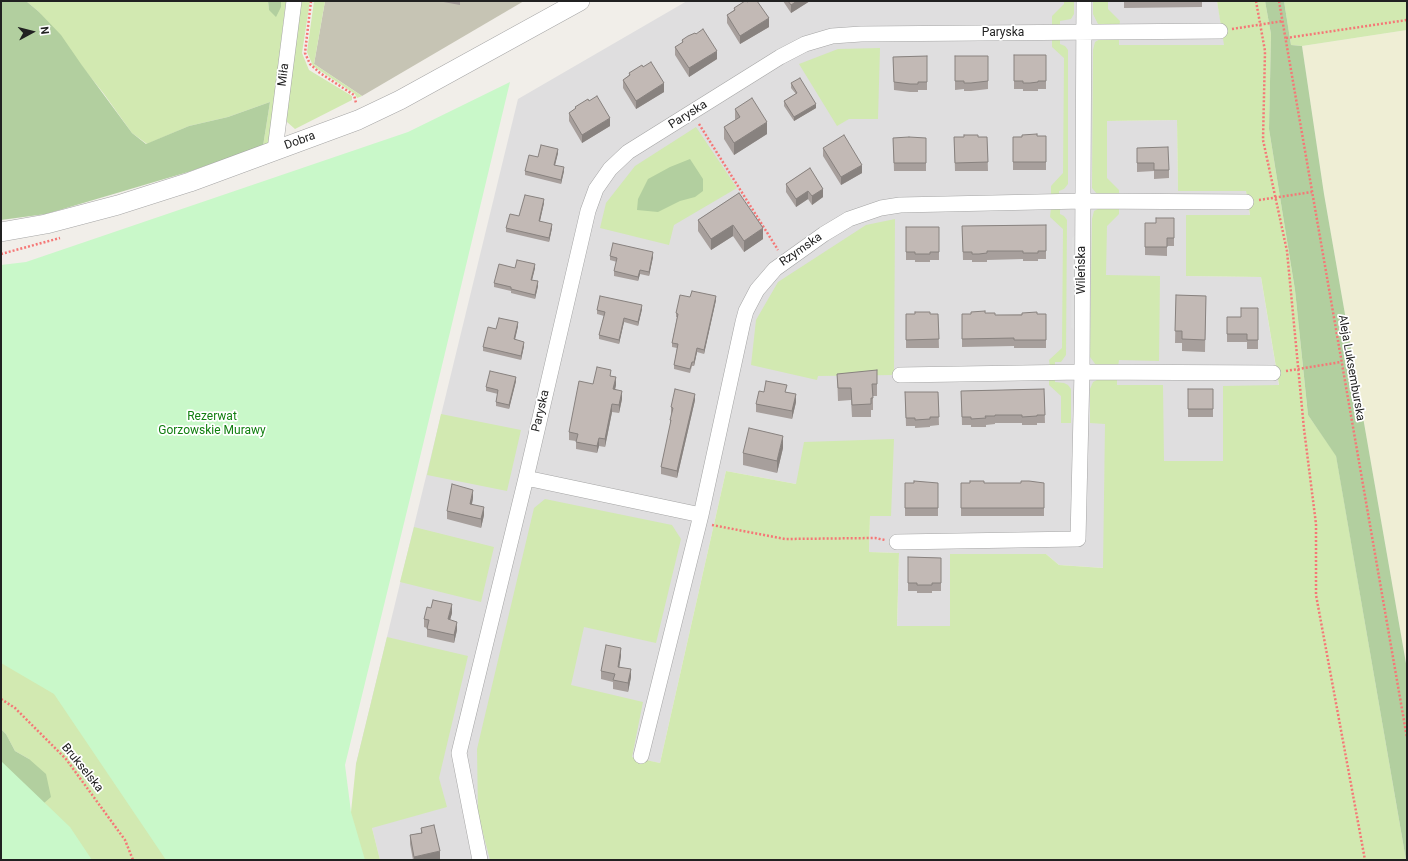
<!DOCTYPE html>
<meta charset="utf-8">
<style>
body{margin:0}
#map{position:relative;width:1408px;height:861px;overflow:hidden;background:#f1eee9;font-family:Roboto,sans-serif}
canvas{display:block}
.frame{position:absolute;inset:0;border:2px solid #212121;pointer-events:none}
.north{position:absolute;left:12px;top:12px;width:40px;height:40px;-webkit-text-stroke:3px #fff;paint-order:stroke;rotate:83deg;font-size:11px;font-weight:700;line-height:16px;text-align:center;color:#212121}
.north::after{content:'';display:block;margin:auto;width:14px;height:18px;background:#212121;clip-path:polygon(50% 0,100% 100%,50% 72%,0 100%)}
</style>
<div id="map">
<canvas width="1408" height="861"></canvas>
<div class="frame"></div>
<div class="north">N</div>
</div>
<script>
const c = document.querySelector('canvas').getContext('2d');
c.lineJoin = 'round';
function fill(path, color) {
  c.fillStyle = color;
  c.fill(path, 'evenodd');
}
function toPath(rows) {
  const path = new Path2D();
  for (const r of rows) {
    path.moveTo(r[0], r[1]);
    for (let i = 2; i < r.length; i += 2) path.lineTo(r[i], r[i + 1]);
  }
  return path;
}
function trace(path, color, width, dash) {
  c.strokeStyle = color;
  c.lineWidth = width;
  c.lineCap = dash ? 'butt' : 'round';
  c.setLineDash(dash || []);
  c.stroke(path);
}
function drawText(font, color, halo, rows, align = 'center') {
  c.font = font + ' Roboto,sans-serif';
  c.lineWidth = 3.5;
  c.setLineDash([]);
  c.textBaseline = 'middle';
  c.strokeStyle = halo;
  c.fillStyle = color;
  for (const [text, x, y, turn = 0] of rows) {
    c.save();
    c.translate(x, y);
    c.rotate((+turn || 0) * Math.PI / 180);
    c.textAlign = isNaN(turn) ? turn : align;
    if (halo) c.strokeText(text, 0, 0);
    c.fillText(text, 0, 0);
    c.restore();
  }
}
fill(toPath([
 [687,1,1217,1,1225,45,1119,45,1107,121,1177,120,1178,190,1246,191,1250,215,1186,276,1261,277,1279,386,1223,386,1223,461,1105,461,1104,568,1059,565,1046,554,950,554,950,626,897,627,899,553,869,552,870,516,891,516,796,484,726,471,660,763,558,743,570,860,380,860,356,764,518,99]
]), '#dfdedf');
fill(toPath([
 [325,1,524,1,362,96,314,64]
]), '#c6c4b4');
fill(toPath([
 [1407,30,1407,669,1324,194,1302,46]
]), '#efeed5');
fill(toPath([
 [26,1,268,1,269,10,281,7,281,1,286,1,269,143,263,146,270,102,228,117,189,126,147,144,132,133,104,94,38,11],
 [301,1,310,1,302,53,309,70,352,96,352,100,295,129,287,122,286,116],
 [314,1,325,1,314,64,362,96,357,98,355,94,313,66,307,52],
 [1064,1,1074,1,1074,14,1071,19,1060,21,1060,26,1052,26,1052,16,1064,4],
 [1093,1,1108,1,1108,9,1120,21,1119,27,1102,26,1098,24,1093,14],
 [1217,1,1265,1,1271,34,1269,129,1295,290,1308,415,1336,455,1406,860,490,860,478,814,477,749,534,508,545,499,672,525,681,539,656,643,584,627,571,685,643,702,632,757,660,763,726,471,796,484,804,442,894,439,891,516,870,516,869,552,899,553,897,626,950,626,950,554,1046,554,1059,565,1103,568,1105,424,1090,423,1090,389,1093,382,1099,379,1117,377,1117,385,1163,385,1164,461,1223,461,1223,386,1279,385,1261,277,1186,276,1186,215,1250,215,1246,191,1178,191,1177,120,1107,121,1107,178,1119,190,1119,197,1097,194,1092,188,1093,50,1095,42,1100,39,1119,37,1119,45,1224,45],
 [1284,1,1407,1,1407,30,1302,46,1291,45],
 [1052,38,1060,39,1060,44,1065,46,1068,50,1068,184,1064,189,1059,191,1059,195,1051,195,1051,186,1063,173,1064,58,1052,47],
 [880,48,878,119,849,119,837,126,799,64,838,49],
 [696,127,737,188,674,225,669,245,600,228,606,203,635,166],
 [1102,207,1119,207,1119,214,1107,226,1106,275,1160,276,1159,361,1119,360,1118,367,1096,365,1090,357,1092,219,1094,211],
 [1051,208,1060,208,1060,214,1064,216,1067,220,1066,355,1061,362,1055,362,1055,367,1050,367,1049,360,1062,348,1063,229,1050,217],
 [895,219,894,375,818,376,817,380,751,365,756,320,778,282,866,225],
 [1049,378,1055,378,1055,382,1064,383,1068,385,1071,389,1071,423,1061,423,1061,396,1049,385],
 [441,414,521,430,507,491,427,475],
 [1,508,351,812,356,764,387,637,468,656,439,778,447,807,372,828,380,860,1,860,29,759,15,751,6,734,1,729],
 [414,527,494,547,481,602,400,582]
]), '#d2e9b1');
fill(toPath([
 [1,1,26,1,38,11,61,35,81,64,132,133,146,144,189,126,228,117,270,102,263,146,188,172,46,214,1,220],
 [268,1,281,1,281,7,276,17,269,10],
 [1265,1,1284,1,1291,45,1302,46,1324,194,1407,669,1407,860,1406,860,1336,456,1308,415,1295,290,1269,129,1271,34],
 [690,159,703,179,703,191,695,197,680,201,658,212,637,210,638,199,648,179,670,167],
 [1,729,6,734,15,751,29,759,46,774,51,797,22,822,1,859]
]), '#b2cf9f');
fill(toPath([
 [510,82,415,478,345,765,351,812,365,860,166,860,54,694,1,663,1,265,26,262,408,132],
 [1,761,70,827,92,860,1,860]
]), '#c9f8c9');
fill(toPath([
 [1078,233,1077,333,1071,327,1072,238]
]), '#e1e1e1');
const minor = toPath([
 [275,150,294,1],
 [900,375,1082,372,1273,373],
 [526,478,701,515],
 [897,542,1078,539,1082,372,1084,1],
 [641,756,701,515,743,322,746,311,757,290,775,269,824,234,849,219,881,208,900,205,1083,201,1246,202],
 [480,860,459,753,526,478,588,211,596,189,610,169,628,152,780,57,805,44,832,36,861,34,1220,31]
]);
const tertiary = toPath([
 [1,232,46,224,118,205,190,182,358,120,400,100,580,1]
]);
trace(minor, '#a5a5a5', 16);
trace(tertiary, '#a5a5a5', 20);
trace(toPath([
 [311,1,305,53,310,64,320,73,354,95,356,103],
 [1256,1,1265,51,1263,140,1287,251,1304,429,1316,524,1316,595,1365,860],
 [1279,1,1407,738],
 [1232,29,1283,21],
 [1286,38,1407,20],
 [699,124,778,250],
 [1259,200,1312,192],
 [1,254,60,238],
 [1286,371,1341,362],
 [712,525,785,539,875,538,885,540],
 [1,699,15,708,66,759,125,840,133,860]
]), '#f57776', 2.5, [2, 2]);
trace(minor, '#fff', 15);
trace(tertiary, '#fff', 19);
fill(toPath([
 [438,1,460,1,460,5],
 [783,1,810,1,791,13],
 [1124,1,1202,1,1202,7,1124,8],
 [734,8,769,27,740,44,727,23,727,15,734,10],
 [682,40,717,59,689,77,675,55,675,47,682,43],
 [1014,55,1046,55,1046,89,1038,89,1038,91,1023,91,1023,89,1014,89],
 [927,56,927,90,918,90,918,92,910,92,894,90,893,57],
 [955,56,988,56,988,89,971,91,964,91,964,89,955,90],
 [629,73,664,92,636,109,623,88,623,80,629,75],
 [791,83,816,108,794,121,784,106,784,101,796,94,791,88],
 [575,107,610,126,582,143,569,121,569,113,575,109],
 [735,109,767,134,734,155,724,139,724,127,735,120],
 [1046,136,1046,170,1013,170,1013,137],
 [954,137,987,137,988,171,955,171],
 [893,138,926,138,926,171,894,171],
 [823,148,862,173,841,185,823,156],
 [1137,148,1169,170,1169,178,1154,179,1154,171,1137,172],
 [558,153,555,165,564,171,561,184,525,175,525,171,538,157],
 [810,168,823,197,812,205,808,199,796,207,786,192,786,184],
 [739,193,763,239,744,252,733,236,711,250,698,231,698,220],
 [544,203,540,221,552,228,549,242,506,232,506,228,519,216],
 [1174,218,1174,246,1167,246,1167,256,1145,255,1145,223,1156,223],
 [1046,225,1046,259,1038,259,1038,261,1023,261,1023,259,987,260,987,262,972,262,972,260,963,260,962,226],
 [906,227,939,227,939,260,930,260,930,262,915,262,915,260,906,260],
 [610,256,653,257,649,276,640,274,638,281,614,276,614,271,617,262,610,260],
 [515,268,535,268,532,280,538,286,535,299,511,293,511,291,494,287,494,283],
 [1176,295,1206,296,1205,352,1182,351,1182,343,1175,343],
 [690,297,716,300,704,354,697,352,694,366,692,366,690,373,674,369,674,365,677,348,672,347,672,343,677,317,676,317,676,313],
 [1258,308,1258,349,1247,349,1247,342,1227,342,1227,317,1241,317],
 [642,309,638,326,624,322,619,344,599,339,599,335,604,316,597,314,597,310],
 [906,314,938,314,939,348,906,348],
 [962,314,995,315,1046,314,1046,348,1014,348,1014,346,962,347],
 [518,326,515,340,524,346,521,360,483,351,483,347,496,329],
 [837,374,877,384,877,396,873,396,873,410,871,410,871,417,852,417,851,400,838,401],
 [611,376,616,385,615,390,622,399,619,413,612,412,605,447,599,446,597,453,576,449,576,441,569,440,569,432,593,384],
 [516,381,509,409,496,406,496,402,498,394,486,391,486,387],
 [1044,389,1045,423,1037,423,1037,425,1022,425,1022,423,995,423,995,424,986,425,986,427,971,427,971,425,962,425,961,391],
 [1188,389,1213,389,1213,417,1188,417],
 [764,392,787,392,796,402,792,419,756,412,756,404],
 [905,392,938,392,939,425,930,426,930,427,915,428,915,426,906,426],
 [695,400,677,478,661,474,661,467,670,426,670,420,672,414,671,413,671,407],
 [783,448,777,473,743,465,743,453],
 [905,483,938,483,938,516,905,516],
 [961,483,1044,483,1044,516,961,516],
 [473,498,472,504,484,515,481,528,447,519,447,511],
 [908,557,941,558,941,591,932,591,932,593,917,593,917,591,908,591],
 [452,613,450,620,457,630,454,643,427,637,427,628,424,627,424,619],
 [621,656,619,667,631,677,628,692,613,689,613,682,601,679,601,671],
 [421,828,440,860,413,860,410,844,410,835,421,833]
]), '#a79f9c');
fill(toPath([
 [797,1,810,1,791,13,791,5],
 [769,18,769,27,740,44,740,36],
 [717,51,717,59,689,77,689,68],
 [664,83,664,92,636,109,636,101],
 [816,104,816,108,794,121,794,117],
 [610,118,610,126,582,143,582,135],
 [767,122,767,134,734,155,734,143],
 [558,149,558,153,554,169,554,165],
 [862,165,862,173,841,185,841,177],
 [564,167,564,171,561,184,561,180],
 [823,189,823,197,812,205,812,196],
 [808,191,808,199,796,207,796,199],
 [544,199,544,203,539,225,539,221],
 [552,224,552,228,549,242,549,238],
 [733,225,733,236,711,250,711,239],
 [763,228,763,239,744,252,744,241],
 [653,252,653,257,649,276,649,272],
 [535,264,535,268,531,284,531,280],
 [640,270,640,274,638,281,638,277],
 [538,281,538,286,535,299,535,295],
 [716,296,716,300,704,354,704,350],
 [642,305,642,309,638,326,638,322],
 [624,318,624,322,619,344,619,340],
 [518,322,518,326,514,343,514,339],
 [524,342,524,346,521,360,521,356],
 [697,348,697,352,694,366,694,362],
 [516,377,516,381,509,409,509,405],
 [616,377,616,385,613,397,613,389],
 [622,391,622,399,619,413,619,405],
 [695,394,695,400,677,478,677,471],
 [796,394,796,402,792,419,792,411],
 [612,404,612,412,605,447,605,439],
 [783,436,783,448,777,473,777,461],
 [599,438,599,446,597,453,597,446],
 [473,490,473,498,470,512,470,504],
 [484,507,484,515,481,528,481,519],
 [452,604,452,613,448,627,448,619],
 [457,622,457,630,454,643,454,635],
 [621,648,621,656,618,675,618,667],
 [631,669,631,677,628,692,628,683],
 [440,851,440,860,414,860,414,857]
]), '#88827f');
const building = toPath([
 [745,1,747,1,747,2,749,1,757,1,769,18,740,36,727,15,735,10,734,8,745,1],
 [788,1,797,1,791,5,788,1],
 [703,29,717,51,689,68,675,47,683,42,682,40,688,36,695,33,696,34,703,29],
 [1014,55,1046,55,1046,81,1038,81,1038,82,1030,83,1023,83,1023,81,1014,81,1014,55],
 [927,56,927,82,918,82,918,84,910,84,894,82,893,57,927,56],
 [955,56,988,56,988,81,971,83,964,83,964,81,955,81,955,56],
 [651,62,664,83,636,101,623,80,630,75,629,73,642,65,643,67,651,62],
 [800,78,816,104,794,117,784,101,797,93,791,83,800,78],
 [597,96,610,118,582,135,569,113,576,108,575,107,588,99,589,101,597,96],
 [752,98,767,122,734,143,724,127,740,117,735,109,752,98],
 [1037,134,1037,136,1046,136,1046,162,1013,162,1013,137,1022,137,1022,135,1037,134],
 [844,135,862,165,841,177,823,148,844,135],
 [964,135,978,135,978,137,987,137,988,162,955,163,954,137,964,137,964,135],
 [909,137,926,138,926,163,894,163,893,138,909,137],
 [541,145,558,149,554,165,564,167,561,180,525,171,529,155,538,157,541,145],
 [1168,147,1169,170,1154,170,1154,163,1137,163,1137,148,1168,147],
 [810,168,823,189,812,196,808,191,796,199,786,184,810,168],
 [739,193,763,228,744,241,733,225,711,239,698,220,739,193],
 [525,195,544,199,539,221,552,224,549,238,506,228,510,214,519,216,525,195],
 [1156,218,1174,218,1174,238,1167,238,1167,247,1145,247,1145,223,1156,223,1156,218],
 [1046,225,1046,251,1038,251,1038,253,1023,253,1023,251,987,251,987,253,979,254,972,254,972,252,963,252,962,226,1046,225],
 [906,227,939,227,939,252,930,252,930,254,915,254,915,252,906,252,906,227],
 [613,243,653,252,649,272,640,270,638,277,614,271,617,258,610,256,613,243],
 [517,260,535,264,531,280,538,281,535,295,511,289,511,287,494,283,499,264,515,268,517,260],
 [692,291,716,296,704,350,697,348,694,362,692,362,690,369,674,365,678,344,672,343,678,314,676,313,680,295,690,297,692,291],
 [1176,295,1206,296,1205,340,1182,339,1182,331,1175,331,1176,295],
 [600,296,642,305,638,322,624,318,619,340,599,335,605,312,597,310,600,296],
 [1241,308,1258,308,1258,340,1247,340,1247,334,1227,334,1227,317,1241,317,1241,308],
 [985,311,985,313,995,313,995,315,1022,315,1022,313,1037,312,1037,314,1046,314,1046,340,1014,340,1014,338,962,339,962,314,971,314,971,312,985,311],
 [915,312,930,312,930,314,938,314,939,339,906,340,906,314,915,314,915,312],
 [499,318,518,322,514,339,524,342,521,356,483,347,488,327,496,329,499,318],
 [597,367,611,370,610,376,616,377,613,389,622,391,619,405,612,404,605,439,599,438,597,446,576,442,578,434,569,432,579,381,593,384,597,367],
 [877,370,877,384,872,384,873,398,871,398,871,404,852,405,851,388,838,388,837,374,877,370],
 [490,371,516,377,509,405,496,402,498,390,486,387,490,371],
 [766,381,787,385,785,392,796,394,792,411,756,404,759,391,764,392,766,381],
 [675,389,695,394,677,471,661,467,671,420,670,420,673,408,671,407,675,389],
 [1044,389,1045,415,1037,415,1037,416,1022,417,1022,415,995,415,995,416,985,416,986,418,971,419,971,417,962,417,961,391,1044,389],
 [1188,389,1213,389,1213,409,1188,409,1188,389],
 [905,392,938,392,939,417,930,417,930,419,915,420,915,418,906,418,905,392],
 [749,428,783,436,777,461,743,453,749,428],
 [914,481,938,483,938,508,905,508,905,483,914,483,914,481],
 [970,481,984,481,984,483,1021,483,1021,481,1029,481,1044,483,1044,508,961,508,961,483,970,483,970,481],
 [452,484,473,490,470,504,484,507,481,519,447,511,452,484],
 [908,557,941,558,941,583,932,583,932,585,917,585,917,583,908,583,908,557],
 [433,600,452,604,448,619,457,622,454,635,427,629,429,620,424,619,427,607,431,608,433,600],
 [606,645,621,648,618,667,631,669,628,683,613,680,615,674,601,671,606,645],
 [434,825,440,851,414,857,410,835,422,833,421,828,434,825]
]);
fill(building, '#c2b9b5');
trace(building, '#88827f', 1);
drawText('12px', '#212121', '#fff', [
 ["Paryska",1003,33],
 ["Miła",284,75,-83],
 ["Paryska",688,115,-32],
 ["Dobra",300,141,-20],
 ["Rzymska",801,250,-35],
 ["Wileńska",1082,270,-90],
 ["Aleja Luksemburska",1351,368,80],
 ["Paryska",541,411,-77],
 ["Brukselska",82,768,51]
]);
drawText('12px', '#117f10', '#fff', [
 ["Rezerwat",212,417],
 ["Gorzowskie Murawy",212,431]
]);
</script>
